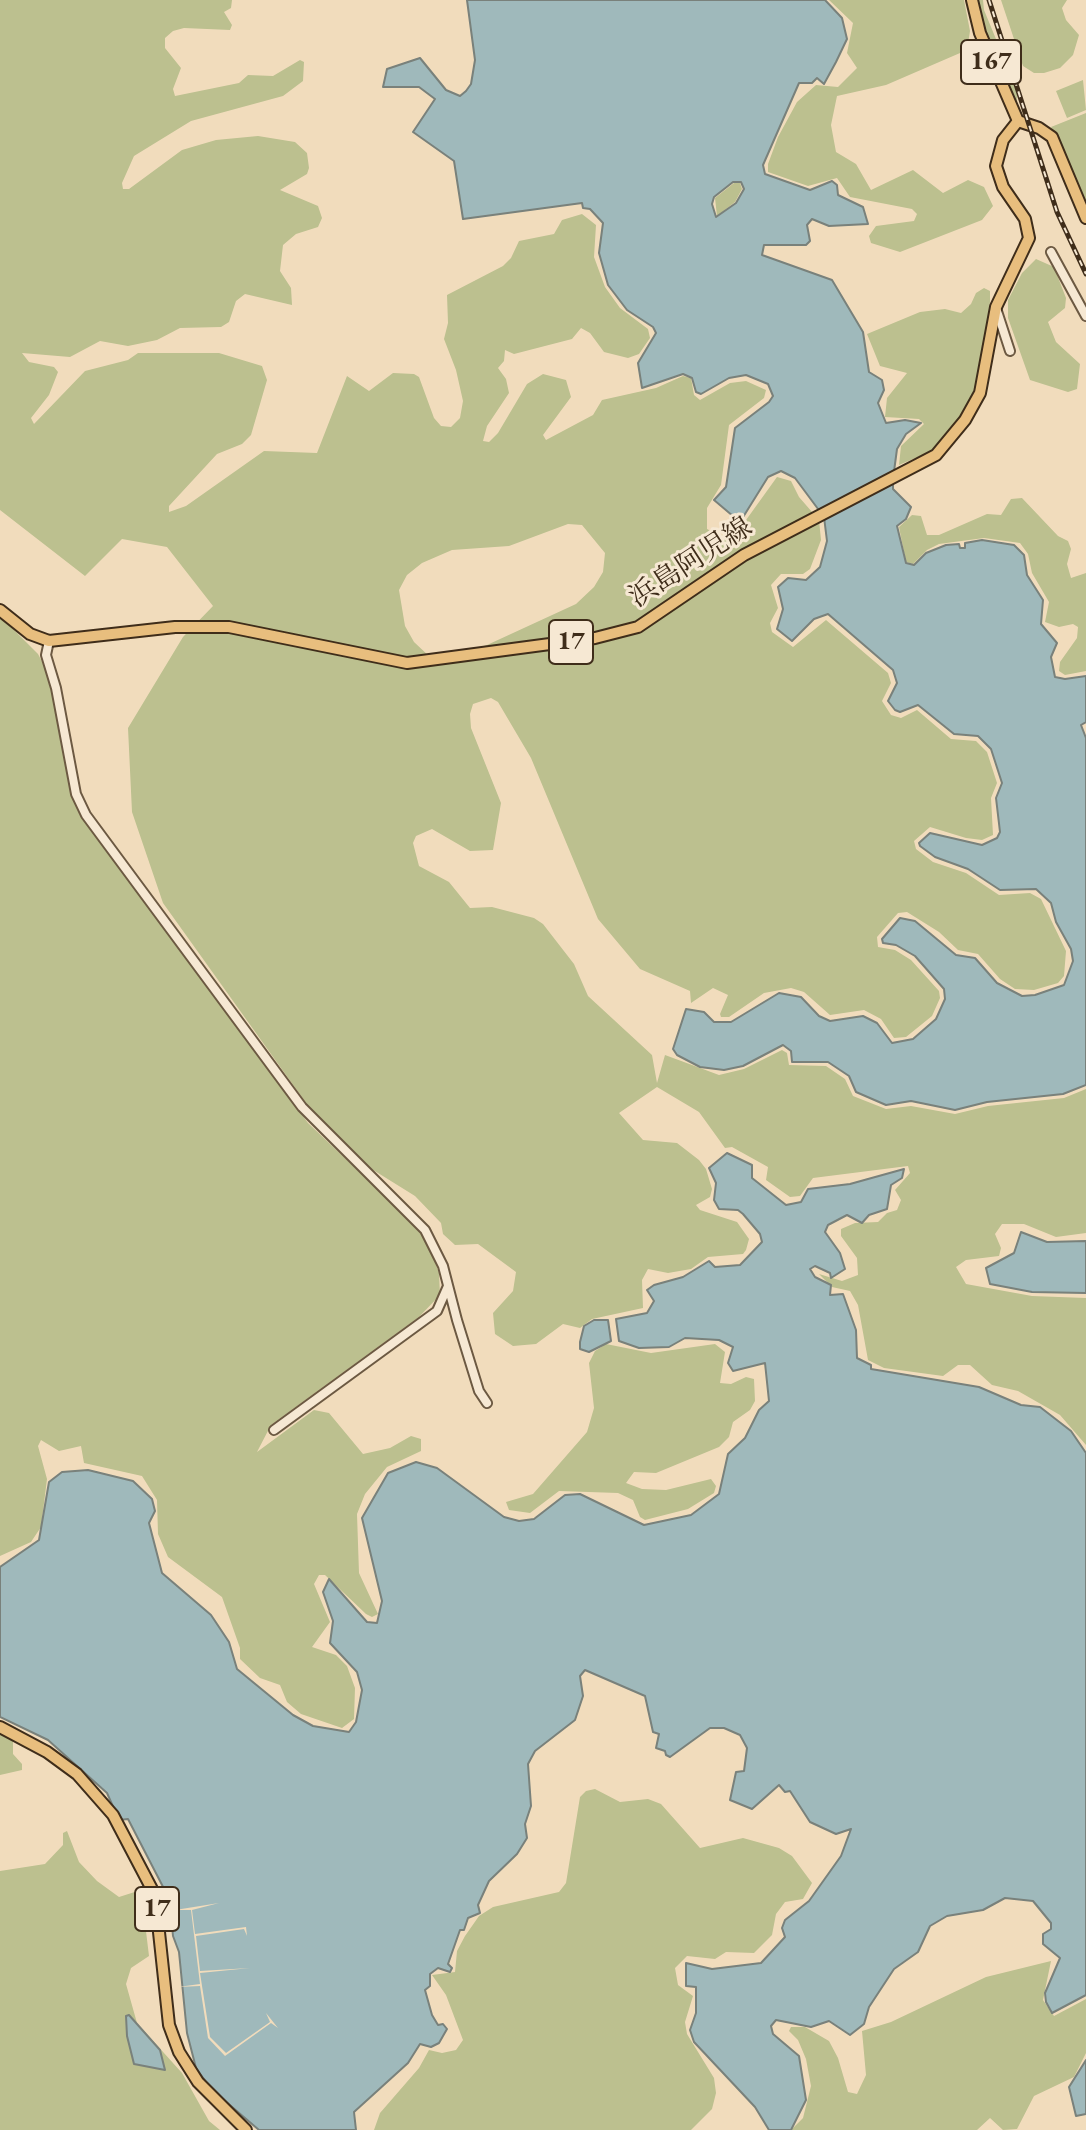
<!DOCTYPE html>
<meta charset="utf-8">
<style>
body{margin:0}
canvas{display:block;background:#f1dcbc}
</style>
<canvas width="1086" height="2130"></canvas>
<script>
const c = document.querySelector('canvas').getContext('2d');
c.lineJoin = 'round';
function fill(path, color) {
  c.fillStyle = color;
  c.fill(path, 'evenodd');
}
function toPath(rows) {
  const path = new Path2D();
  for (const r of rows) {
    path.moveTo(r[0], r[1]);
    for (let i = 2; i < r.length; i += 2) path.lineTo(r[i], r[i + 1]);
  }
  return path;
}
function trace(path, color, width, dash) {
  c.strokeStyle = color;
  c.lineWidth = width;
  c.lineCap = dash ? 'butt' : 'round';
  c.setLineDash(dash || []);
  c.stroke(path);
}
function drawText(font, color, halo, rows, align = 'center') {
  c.font = font + ' "EB Garamond","Noto Serif JP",serif';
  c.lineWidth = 6;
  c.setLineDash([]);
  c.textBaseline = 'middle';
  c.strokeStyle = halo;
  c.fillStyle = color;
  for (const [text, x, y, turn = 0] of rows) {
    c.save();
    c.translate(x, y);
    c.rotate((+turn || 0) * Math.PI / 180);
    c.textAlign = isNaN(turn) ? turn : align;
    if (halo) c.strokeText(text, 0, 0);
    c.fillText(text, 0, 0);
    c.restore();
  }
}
fill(toPath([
 [0,0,232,0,231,8,224,12,232,25,230,30,184,28,173,31,165,38,165,48,181,68,173,89,175,96,239,83,248,75,273,76,300,60,304,62,303,81,283,96,191,121,134,156,122,183,123,189,129,189,182,150,216,140,258,136,295,142,307,153,309,168,307,174,280,190,318,206,322,218,318,227,296,234,283,245,280,271,291,288,292,305,245,294,236,301,229,322,221,327,180,328,157,340,128,346,100,341,70,357,22,353,29,362,54,367,58,372,49,395,31,418,34,424,85,371,128,360,138,353,219,353,262,366,267,380,251,435,242,444,217,454,169,506,169,512,186,506,264,451,317,453,347,376,369,391,393,373,414,374,419,377,434,418,441,426,451,427,460,418,463,401,456,370,444,339,448,323,447,295,503,266,511,258,519,241,554,234,562,220,582,214,596,225,594,257,605,287,620,308,648,329,650,338,639,354,628,358,604,352,590,333,581,328,572,339,514,354,505,350,504,361,498,368,506,379,509,393,487,426,483,441,489,442,498,433,527,384,543,374,566,380,571,397,543,435,546,440,593,415,602,400,656,388,683,376,691,378,694,395,700,400,730,383,746,381,766,390,764,398,729,425,721,485,707,508,707,529,721,536,731,534,741,527,777,477,791,481,799,497,819,520,821,540,810,569,803,574,781,574,771,585,778,608,770,623,772,632,793,647,826,620,888,673,891,683,882,701,891,715,901,718,917,710,951,739,976,741,987,752,997,783,991,798,993,835,982,840,966,838,930,827,914,841,916,849,933,862,966,873,999,895,1030,893,1041,899,1066,951,1064,976,1058,983,1034,990,1015,989,1000,979,978,954,958,950,939,932,907,912,898,913,877,937,878,947,895,950,911,960,939,991,940,998,932,1016,906,1037,894,1038,881,1019,864,1010,830,1015,804,992,791,988,764,993,729,1017,721,1017,720,1014,728,995,713,988,691,1003,690,991,640,969,598,919,531,758,498,702,491,698,473,704,470,714,471,728,501,803,493,850,470,851,432,829,416,836,413,843,419,866,449,882,470,908,492,907,534,918,543,924,574,964,588,996,652,1055,657,1083,665,1055,719,1075,744,1069,782,1050,787,1053,789,1065,826,1066,845,1079,853,1096,886,1109,911,1106,955,1114,988,1106,1064,1098,1086,1089,1086,1233,1056,1237,1024,1224,1002,1224,995,1234,1001,1248,999,1256,966,1260,956,1267,966,1284,1032,1296,1086,1298,1086,1445,1060,1415,1018,1391,992,1385,970,1365,958,1365,943,1376,884,1368,868,1360,858,1305,850,1291,832,1287,819,1274,842,1281,858,1275,857,1258,841,1236,841,1229,855,1223,878,1222,887,1213,897,1210,901,1200,895,1190,910,1173,908,1166,813,1178,800,1196,790,1197,766,1180,768,1167,732,1147,725,1148,699,1112,657,1087,619,1113,643,1140,677,1143,699,1160,706,1169,712,1189,710,1197,696,1205,700,1210,737,1222,749,1239,746,1250,743,1254,708,1257,691,1269,668,1273,648,1269,642,1280,643,1308,592,1319,580,1328,563,1324,536,1344,513,1346,495,1334,493,1313,513,1291,516,1272,478,1244,455,1245,443,1234,441,1223,415,1196,370,1168,311,1110,163,903,132,812,128,728,183,637,213,606,167,547,122,539,85,576,0,510],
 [568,524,582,525,605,553,603,572,594,587,576,604,487,645,462,653,430,657,414,642,405,626,399,590,407,575,422,563,452,550,509,546],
 [829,0,964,0,970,31,967,50,886,85,837,96,831,125,836,152,856,164,871,190,913,170,943,193,968,180,984,187,993,206,982,220,900,252,871,243,869,236,876,226,914,221,917,214,912,209,850,197,837,178,808,186,768,172,768,164,778,137,797,102,816,85,838,87,857,68,847,53,853,23],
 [976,0,983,0,984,10,1017,90,1017,105,985,36],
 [1001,0,1067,0,1062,8,1066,20,1079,35,1073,55,1060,68,1044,73,1034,73,1023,66],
 [1083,80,1086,110,1067,118,1056,91],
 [1086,113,1086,203,1051,127],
 [734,183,740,183,742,189,735,202,717,216,715,198],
 [1036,259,1054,267,1066,298,1065,308,1048,322,1056,342,1080,364,1077,389,1068,392,1030,380,1008,318,1008,300,1022,273],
 [984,288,990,291,990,302,980,376,972,403,936,449,899,465,901,446,924,424,919,419,885,417,887,398,907,373,880,366,867,334,920,312,945,309,961,313,971,304,976,293],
 [1022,498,1058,536,1068,541,1071,549,1067,564,1071,578,1086,573,1086,671,1065,675,1059,671,1060,662,1077,638,1078,627,1073,624,1059,627,1045,622,1049,602,1032,573,1028,554,1020,543,984,538,939,544,927,550,913,564,906,562,899,527,912,515,921,516,927,535,939,535,987,514,1001,515,1011,499],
 [0,616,38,654,51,679,70,791,80,815,308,1123,415,1225,427,1241,439,1273,440,1295,419,1317,271,1425,257,1452,314,1410,329,1413,363,1454,390,1448,411,1436,421,1439,421,1451,387,1467,365,1494,357,1514,359,1573,378,1614,372,1617,366,1614,325,1575,319,1575,314,1584,330,1622,312,1647,336,1655,347,1666,355,1688,354,1719,342,1728,301,1714,287,1702,280,1685,260,1678,240,1659,240,1648,222,1597,168,1557,158,1534,157,1500,142,1476,84,1463,81,1446,59,1451,41,1440,38,1446,47,1479,41,1527,31,1542,0,1556],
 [606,1344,651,1353,715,1344,725,1352,720,1383,731,1384,746,1377,754,1379,755,1401,750,1410,733,1422,729,1437,719,1447,656,1473,634,1472,626,1483,642,1489,666,1490,711,1479,716,1486,714,1493,688,1509,645,1520,640,1517,633,1500,618,1493,559,1491,530,1513,509,1510,506,1502,533,1494,587,1432,594,1408,589,1363,595,1351],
 [0,1732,13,1741,13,1754,22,1764,22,1770,0,1775],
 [595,1789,620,1802,648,1799,661,1804,700,1848,743,1838,779,1848,792,1856,812,1883,803,1899,785,1902,776,1914,772,1935,754,1953,726,1952,715,1959,687,1956,675,1968,678,1985,693,1996,685,2022,687,2034,714,2078,716,2093,712,2109,691,2130,374,2130,380,2113,419,2068,429,2050,442,2053,456,2050,463,2040,446,1995,432,1975,455,1972,457,1951,465,1936,479,1916,493,1907,559,1892,566,1883,580,1797,586,1791],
 [67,1831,79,1862,97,1881,119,1897,141,1890,149,1956,131,1968,126,1984,137,2023,182,2073,209,2121,220,2130,0,2130,0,1871,45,1864,63,1845,63,1833],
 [1051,1961,1043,2000,1054,2016,1086,1999,1086,2053,1074,2077,1034,2096,1017,2129,1003,2130,990,2118,977,2130,791,2130,803,2118,811,2086,806,2059,798,2040,789,2031,791,2027,805,2027,829,2041,838,2058,848,2092,857,2094,866,2075,862,2031,891,2022,986,1977]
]), '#bcc08f');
const water = toPath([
 [467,0,825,0,842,18,847,39,836,62,824,84,817,78,812,83,799,83,763,165,765,174,810,190,832,181,837,185,838,195,863,207,868,224,829,226,812,219,807,225,810,241,806,245,764,245,762,255,832,280,863,332,869,372,882,380,884,390,878,403,886,423,905,420,921,423,906,434,897,449,893,479,893,489,911,507,906,519,897,526,906,563,914,565,926,553,946,545,959,544,960,548,965,548,965,543,982,540,1014,545,1024,555,1027,575,1043,600,1041,624,1057,643,1051,657,1055,677,1065,679,1086,676,1086,722,1081,725,1086,738,1086,1085,1063,1094,987,1102,955,1110,911,1101,886,1105,856,1092,849,1076,828,1062,792,1062,791,1051,783,1045,743,1066,724,1070,700,1067,677,1055,673,1049,686,1009,704,1012,714,1022,731,1022,779,993,801,997,819,1016,830,1021,863,1016,877,1023,892,1043,913,1039,936,1019,945,999,944,989,915,956,896,945,883,943,882,939,900,918,915,921,956,955,975,958,997,983,1022,996,1035,995,1064,985,1073,961,1071,949,1056,922,1051,903,1036,889,1000,890,968,869,935,857,920,846,919,843,930,833,982,845,997,838,1000,832,996,798,1002,783,991,749,978,736,954,734,918,705,900,712,895,710,888,701,897,683,893,670,828,614,814,619,792,641,777,629,783,609,778,587,788,578,806,580,820,567,827,541,824,517,795,478,781,471,768,477,740,522,714,500,726,487,735,428,769,402,773,396,768,384,746,375,729,378,701,394,696,392,692,378,683,374,642,388,638,363,656,333,653,327,627,310,608,285,599,253,603,223,590,209,583,208,582,203,463,219,454,161,413,132,435,99,419,87,383,87,387,69,420,58,446,90,460,96,466,91,471,84,475,60,467,0],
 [733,182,741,182,744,189,736,203,716,217,712,204,714,197,733,182],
 [727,1153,752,1165,752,1178,786,1205,801,1202,808,1189,850,1184,904,1169,902,1178,891,1185,887,1209,869,1215,862,1223,847,1215,828,1225,825,1232,840,1253,845,1269,831,1278,830,1273,815,1266,810,1269,815,1277,831,1285,830,1295,843,1294,856,1330,857,1358,871,1365,871,1369,979,1387,1021,1405,1040,1407,1071,1431,1086,1453,1086,1995,1052,2013,1046,2002,1045,1993,1060,1958,1043,1944,1043,1934,1051,1929,1051,1923,1033,1901,1005,1898,983,1910,947,1916,930,1926,918,1952,894,1969,869,2007,864,2024,850,2035,829,2021,811,2027,776,2020,771,2026,773,2034,799,2056,806,2100,791,2130,769,2130,755,2107,694,2042,690,2030,696,2013,696,1987,686,1986,686,1963,712,1969,761,1963,785,1937,782,1928,785,1920,809,1901,841,1856,851,1829,836,1834,810,1822,790,1791,785,1792,779,1785,752,1809,730,1800,736,1772,744,1771,747,1748,740,1735,724,1728,710,1728,670,1757,666,1755,665,1751,656,1748,659,1734,653,1732,645,1696,585,1670,580,1676,583,1696,575,1720,535,1751,528,1764,531,1806,525,1824,527,1838,517,1854,489,1881,478,1905,480,1913,468,1918,464,1930,460,1930,448,1964,452,1968,450,1972,438,1968,430,1974,430,1986,425,1990,432,2015,438,2025,443,2024,447,2029,439,2043,431,2047,420,2044,408,2063,354,2112,356,2130,259,2130,211,2089,196,2068,187,2033,179,1952,173,1936,171,1916,176,1912,128,1819,119,1820,107,1793,48,1740,0,1717,0,1567,39,1540,49,1482,62,1472,88,1470,133,1481,152,1499,155,1511,149,1523,162,1573,211,1615,229,1642,237,1669,293,1715,313,1726,349,1732,356,1722,362,1690,357,1672,330,1643,333,1621,323,1592,329,1579,367,1622,377,1623,382,1601,362,1518,388,1473,416,1462,437,1468,504,1517,519,1521,534,1519,565,1495,580,1494,644,1525,691,1515,719,1494,728,1454,745,1438,759,1410,769,1401,765,1363,733,1371,728,1363,733,1347,719,1340,685,1338,669,1347,639,1348,619,1341,616,1319,647,1313,654,1301,647,1290,654,1285,683,1277,709,1261,715,1267,740,1265,762,1242,760,1234,743,1214,738,1210,719,1209,714,1200,716,1183,709,1168,727,1153],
 [1021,1232,1047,1242,1086,1241,1086,1293,1032,1292,990,1284,986,1268,1014,1253,1021,1232],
 [594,1320,608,1320,611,1341,589,1352,580,1349,580,1342,584,1326,594,1320],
 [129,2015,160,2050,165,2070,134,2064,127,2036,126,2016,129,2015],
 [1086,2060,1086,2114,1076,2116,1069,2087,1086,2060]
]);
fill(water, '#9fb9bb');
trace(water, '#79817b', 2);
fill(toPath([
 [219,1903,192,1910,195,1934,246,1927,247,1936,244,1929,196,1936,200,1971,250,1968,200,1973,210,2037,226,2053,270,2022,266,2013,278,2028,271,2023,225,2056,208,2038,200,1986,178,1987,200,1984,191,1910,175,1910]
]), '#f1dcbc');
const tertiary = toPath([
 [1051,252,1086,316],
 [996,308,1010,351],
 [49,641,46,655,56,688,76,794,86,815,302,1107,425,1230,443,1266,457,1320,479,1391,487,1403],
 [274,1430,437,1311,448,1286]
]);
const primary = toPath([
 [0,610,30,634,49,641,175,627,229,627,407,663,595,638,638,627,744,555,936,455,965,420,980,393,996,307,1029,238,1025,219,1003,187,996,166,1003,140,1018,121],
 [0,1727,47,1752,77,1774,113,1815,155,1895,169,2025,179,2052,198,2082,246,2130]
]);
const trunk = toPath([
 [972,0,980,33,1018,121,1039,128,1052,137,1086,218]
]);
trace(tertiary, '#6c5942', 12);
trace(primary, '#3f2d1a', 14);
trace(trunk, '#3f2d1a', 14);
trace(tertiary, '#f6e8d3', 8);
trace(primary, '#e8be7e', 10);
trace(trunk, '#e8be7e', 10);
const rail = toPath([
 [989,0,1057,212,1086,274]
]);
trace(rail, '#3f2d1a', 5);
trace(rail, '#f6e8d3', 2, [6]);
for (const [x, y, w] of [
 [991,62,60],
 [571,642,44],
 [157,1909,44]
]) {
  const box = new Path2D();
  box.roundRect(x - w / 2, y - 22, w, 44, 6);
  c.fillStyle = '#f6e8d3';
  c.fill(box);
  trace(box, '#3f2d1a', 2);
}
drawText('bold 26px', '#3f2d1a', null, [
 ["167",991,62],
 ["17",571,642],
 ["17",157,1909]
]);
drawText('28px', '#3f2d1a', '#f6e8d3', [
 ["浜島阿児線",691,563,-33]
]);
</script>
